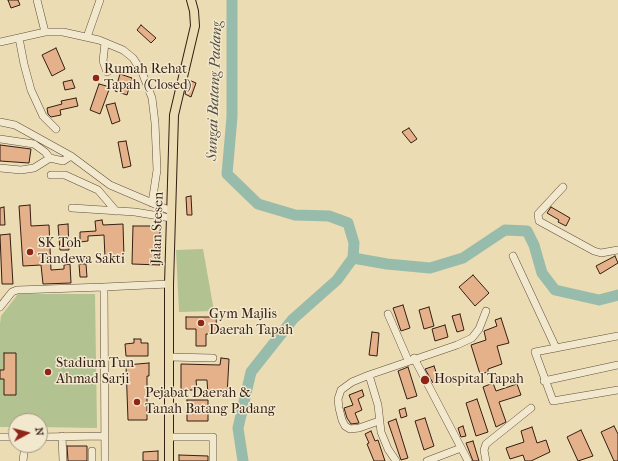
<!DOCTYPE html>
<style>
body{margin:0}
#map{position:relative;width:618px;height:461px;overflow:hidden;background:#ebdcb3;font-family:"IM FELL French Canon",serif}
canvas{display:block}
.north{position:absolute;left:8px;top:413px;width:40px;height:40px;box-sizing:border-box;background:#f2e8ce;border:1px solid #a69783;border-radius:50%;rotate:83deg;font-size:11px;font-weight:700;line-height:16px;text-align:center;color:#351e13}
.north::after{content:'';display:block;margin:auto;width:14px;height:18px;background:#8f2418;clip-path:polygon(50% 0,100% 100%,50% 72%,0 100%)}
</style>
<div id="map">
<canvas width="618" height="461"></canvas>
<div class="north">N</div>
</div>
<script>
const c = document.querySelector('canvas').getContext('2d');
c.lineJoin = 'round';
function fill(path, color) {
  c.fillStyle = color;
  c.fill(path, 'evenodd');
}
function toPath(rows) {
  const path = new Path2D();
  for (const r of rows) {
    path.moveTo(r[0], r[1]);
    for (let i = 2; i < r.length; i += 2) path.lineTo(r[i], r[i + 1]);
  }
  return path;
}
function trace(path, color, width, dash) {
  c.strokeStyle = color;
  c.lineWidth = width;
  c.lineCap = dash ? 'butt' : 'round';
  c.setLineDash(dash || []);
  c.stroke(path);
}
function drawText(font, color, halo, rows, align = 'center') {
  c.font = font + ' "IM FELL French Canon",serif';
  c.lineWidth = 3;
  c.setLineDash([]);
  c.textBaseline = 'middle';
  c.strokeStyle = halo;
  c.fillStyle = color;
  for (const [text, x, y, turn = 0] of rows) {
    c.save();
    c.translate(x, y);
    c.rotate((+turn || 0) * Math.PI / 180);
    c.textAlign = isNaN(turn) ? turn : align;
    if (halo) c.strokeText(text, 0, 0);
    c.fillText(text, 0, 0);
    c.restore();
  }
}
fill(toPath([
 [203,249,214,311,179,312,176,250],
 [18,294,95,294,97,428,40,427,40,421,16,421,16,427,0,427,0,324,1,316]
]), '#b2c290');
trace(toPath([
 [232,0,232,117,227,174,258,204,295,215,329,216,348,223,354,243,353,258,337,280,293,319,251,372,238,428,243,461],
 [353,258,387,264,430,268,463,258,505,230,527,231,534,245,542,273,555,290,599,300,618,295]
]), '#98bcab', 11);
const building = toPath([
 [8,0,18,0,20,5,11,8,8,0],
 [141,25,156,38,151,43,137,30,141,25],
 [56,48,65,69,52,76,42,55,56,48],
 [120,74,132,78,127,95,115,91,120,74],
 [72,80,75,88,65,90,63,82,72,80],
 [189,80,196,83,191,97,185,94,189,80],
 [99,84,110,87,100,114,90,110,99,84],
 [76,98,78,106,60,110,61,115,51,117,48,114,47,108,62,104,61,101,76,98],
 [115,103,120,121,112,124,106,105,115,103],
 [409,128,417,139,411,143,402,132,409,128],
 [126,141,131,166,123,168,118,142,126,141],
 [0,145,31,149,29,163,0,161,0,145],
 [191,196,192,215,187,215,186,197,191,196],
 [30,205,31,226,49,225,51,270,64,269,64,265,70,264,71,283,43,284,41,265,23,266,19,206,30,205],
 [4,207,5,225,0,225,0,208,4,207],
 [551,207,570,218,566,226,558,222,559,220,547,213,551,207],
 [102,220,103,225,123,224,124,258,105,258,104,235,88,236,88,241,80,242,80,232,96,231,95,221,102,220],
 [68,224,69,250,60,250,58,225,68,224],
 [133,226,160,226,160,265,132,264,133,226],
 [10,234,13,284,2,284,0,235,10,234],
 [615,256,618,263,600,274,596,266,615,256],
 [79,264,86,264,87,277,80,277,79,264],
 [473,275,489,293,475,306,459,287,473,275],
 [403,305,410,328,401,331,393,308,403,305],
 [429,307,434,326,424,329,419,310,429,307],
 [460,314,464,330,457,332,452,316,460,314],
 [186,317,216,317,217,334,206,334,206,346,196,346,196,329,186,329,186,317],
 [501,318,509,343,497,346,502,364,488,369,488,372,480,374,471,345,486,340,484,331,497,326,495,320,501,318],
 [445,325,448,337,435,341,432,329,445,325],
 [372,332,379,333,377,356,369,355,372,332],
 [134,339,141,339,141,343,148,343,148,356,126,356,125,344,134,343,134,339],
 [4,353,16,353,16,395,4,395,4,379,0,379,0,370,4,370,4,353],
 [221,358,229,359,227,396,208,396,207,380,196,380,197,390,181,390,181,364,220,365,221,358],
 [149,363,149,376,147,376,147,420,128,420,126,365,149,363],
 [434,366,439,381,433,383,425,369,434,366],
 [408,367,417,396,407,399,398,371,408,367],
 [493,383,496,391,517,384,521,395,499,402,506,422,496,427,483,387,493,383],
 [362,390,364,396,358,399,362,410,355,413,359,423,351,424,347,418,344,408,353,405,349,395,362,390],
 [477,399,488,432,476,436,466,403,477,399],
 [187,400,208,400,208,421,187,421,187,400],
 [405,408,407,416,401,418,399,410,405,408],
 [425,418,434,446,424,450,415,421,425,418],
 [396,419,408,458,401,460,388,422,396,419],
 [463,426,466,436,461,437,458,428,463,426],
 [614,426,618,434,618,461,614,461,601,432,614,426],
 [532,427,537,443,546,440,550,452,531,461,525,461,523,455,510,459,506,448,524,442,521,431,532,427],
 [581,430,593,456,578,461,567,437,581,430],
 [371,431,375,441,378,440,385,461,374,461,367,444,369,443,365,434,371,431],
 [473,441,479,461,473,461,466,443,473,441],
 [67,446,87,446,87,461,68,461,67,446],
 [158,451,158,461,143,461,143,452,158,451],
 [179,455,208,456,208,461,179,461,179,455]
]);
fill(building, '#e5b18b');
trace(building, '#351e13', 1);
const minor = toPath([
 [37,0,45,32],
 [87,37,100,0],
 [19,38,24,64,31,90,43,116,56,129],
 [0,42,45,32,63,32,99,40,123,50,133,58,142,72,152,98,155,123,157,170,152,203],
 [105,43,103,61,107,72],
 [0,122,15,125,71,156,110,185,171,211],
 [0,139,34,144,45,152,50,158,63,161,71,156],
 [0,168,21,170,34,168,50,158],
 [51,175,65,175,98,190,116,211],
 [563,187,538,214,539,221,594,251,601,253,618,250],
 [72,208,135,212,171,218],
 [513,256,556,348],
 [0,307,12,292,17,290,104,287],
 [388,314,408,360],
 [618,336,535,352,553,401,618,390],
 [169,357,213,358],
 [414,358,468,461],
 [369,375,378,405,381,432,388,449,396,461],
 [544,381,618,365],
 [379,421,359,428,350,429,345,426,342,420,339,408,338,399,341,390,352,382,369,375,457,345,472,338,479,329,486,311],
 [62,436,63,461],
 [0,437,16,437],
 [40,437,105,436],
 [169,437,213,437,213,461],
 [92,451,92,461],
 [23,461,25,445],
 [105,461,104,287,169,284],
 [427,461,461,448],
 [486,461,484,450,486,444,531,408]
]);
const major = toPath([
 [169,461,169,284,174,115,195,26,194,11,191,0]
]);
trace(minor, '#624e3b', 8);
trace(major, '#351e13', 10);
trace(minor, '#f2e8ce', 7);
trace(major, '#ebdcb3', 8);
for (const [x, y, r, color] of [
 [96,78,4,"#8f2418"],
 [30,252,4,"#8f2418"],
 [201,323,4,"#8f2418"],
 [48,372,4,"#8f2418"],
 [425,380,5,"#8f2418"],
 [137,402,4,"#8f2418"]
]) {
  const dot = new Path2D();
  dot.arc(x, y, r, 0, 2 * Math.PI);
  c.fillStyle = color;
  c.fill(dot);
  trace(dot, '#f2e8ce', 1.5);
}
drawText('14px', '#351e13', '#f2e8ce', [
 ["Rumah Rehat",104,70],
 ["Tapah (Closed)",104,86],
 ["SK Toh",38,244],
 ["Tandewa Sakti",38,260],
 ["Gym Majlis",209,315],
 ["Daerah Tapah",209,331],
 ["Stadium Tun",56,364],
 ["Ahmad Sarji",56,380],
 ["Hospital Tapah",434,380],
 ["Pejabat Daerah &",145,394],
 ["Tanah Batang Padang",145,410]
], 'left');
drawText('14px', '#351e13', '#f2e8ce', [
 ["Jalan Stesen",158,228,-88]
]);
drawText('italic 15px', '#534d41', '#f2e8ce', [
 ["Sungai Batang Padang",215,91,-88]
]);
</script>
